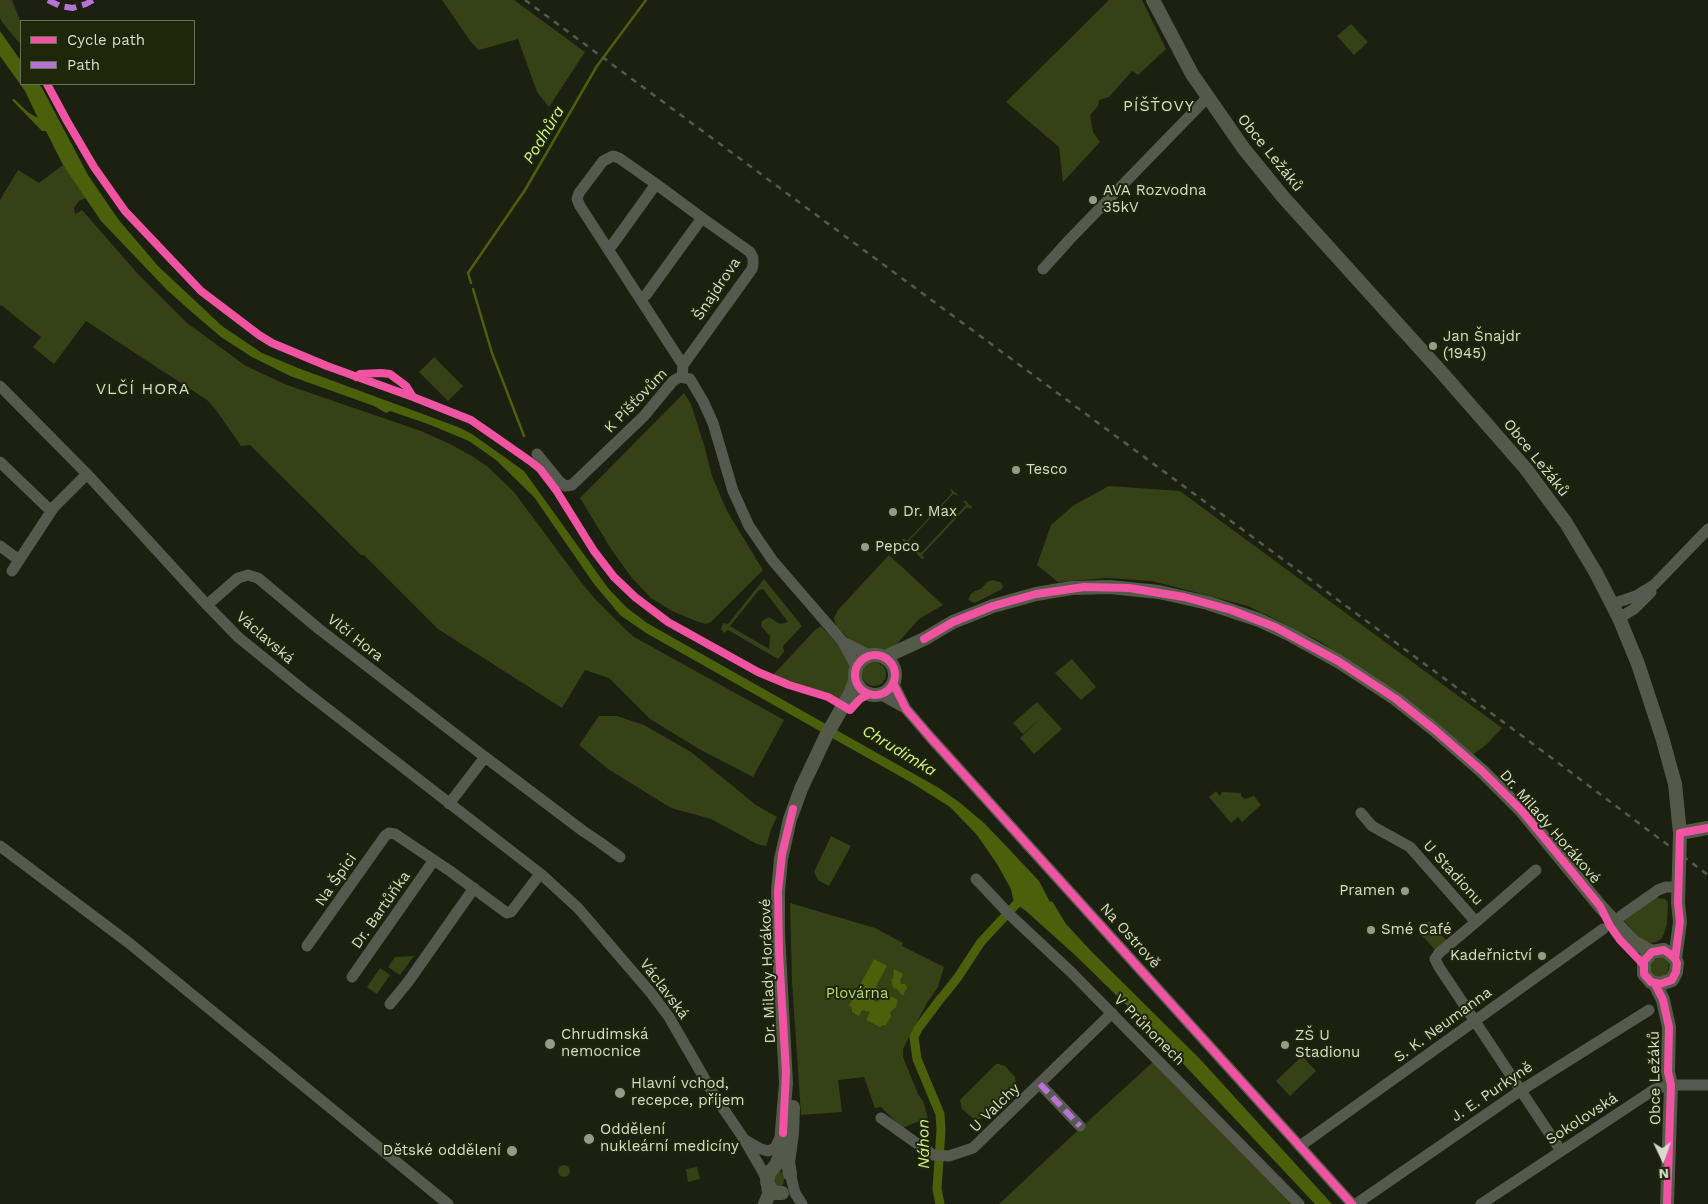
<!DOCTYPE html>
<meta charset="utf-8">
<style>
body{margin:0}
#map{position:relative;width:1708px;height:1204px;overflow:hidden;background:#1b2010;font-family:"Work Sans",sans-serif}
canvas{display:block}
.legend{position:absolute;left:20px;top:20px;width:175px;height:65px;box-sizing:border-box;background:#1e2709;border:1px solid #687057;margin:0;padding:6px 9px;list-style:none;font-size:15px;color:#d6ddcb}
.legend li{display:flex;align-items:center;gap:10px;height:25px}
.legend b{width:25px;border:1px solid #687057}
.north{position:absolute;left:1638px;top:1134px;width:50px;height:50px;-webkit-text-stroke:4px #1e2709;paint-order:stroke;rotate:177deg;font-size:14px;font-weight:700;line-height:20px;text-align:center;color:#d6ddcb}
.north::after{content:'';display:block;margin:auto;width:18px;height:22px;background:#d6ddcb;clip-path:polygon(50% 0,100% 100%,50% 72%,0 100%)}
</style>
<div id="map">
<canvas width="1708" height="1204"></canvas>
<ul class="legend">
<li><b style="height:6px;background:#f153a3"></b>Cycle path</li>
<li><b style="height:6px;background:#b673d3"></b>Path</li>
</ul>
<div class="north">N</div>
</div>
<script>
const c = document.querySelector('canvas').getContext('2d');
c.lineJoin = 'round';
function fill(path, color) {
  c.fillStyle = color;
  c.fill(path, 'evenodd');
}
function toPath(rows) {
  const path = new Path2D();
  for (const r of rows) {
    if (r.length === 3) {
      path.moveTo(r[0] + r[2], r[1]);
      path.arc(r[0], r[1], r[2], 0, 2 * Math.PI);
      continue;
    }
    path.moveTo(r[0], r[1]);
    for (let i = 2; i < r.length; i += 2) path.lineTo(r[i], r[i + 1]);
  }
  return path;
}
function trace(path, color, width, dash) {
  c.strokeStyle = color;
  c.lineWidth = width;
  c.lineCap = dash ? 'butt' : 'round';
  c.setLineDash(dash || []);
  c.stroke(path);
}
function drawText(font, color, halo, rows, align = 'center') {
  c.font = font + ' "Work Sans",sans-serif';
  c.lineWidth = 4;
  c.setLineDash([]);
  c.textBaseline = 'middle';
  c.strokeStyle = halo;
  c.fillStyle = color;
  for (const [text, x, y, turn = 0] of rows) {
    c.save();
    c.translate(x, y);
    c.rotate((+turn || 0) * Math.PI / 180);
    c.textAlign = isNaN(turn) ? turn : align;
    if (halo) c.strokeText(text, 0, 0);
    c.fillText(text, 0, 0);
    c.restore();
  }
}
fill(toPath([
 [0,0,12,0,21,23,21,45,2,22,0,18],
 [442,0,514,0,585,52,549,107,537,92,518,39,479,50,471,42],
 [1109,0,1142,0,1166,49,1138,75,1132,71,1109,97,1099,100,1098,106,1090,115,1093,132,1100,142,1063,182,1059,147,1006,102],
 [1351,24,1368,42,1354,55,1337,36],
 [63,165,86,198,79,201,74,208,75,214,82,210,138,274,187,323,246,366,287,385,421,431,448,443,472,456,488,467,514,492,581,582,595,599,626,630,634,637,784,720,753,777,699,749,650,719,609,678,585,670,562,708,438,629,364,555,361,555,250,445,241,446,216,410,207,400,86,321,54,364,33,347,41,337,1,305,0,306,0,200,18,170,39,183],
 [434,357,463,386,448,401,419,372],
 [684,393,691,404,704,445,712,476,727,511,763,570,711,622,706,624,696,621,672,611,651,598,632,578,611,549,580,498],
 [1109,486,1180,491,1502,728,1486,745,1472,755,1424,712,1321,642,1248,606,1152,581,1107,578,1058,582,1037,565,1051,525,1074,505],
 [950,488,957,494,958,496,953,494,908,542,912,546,908,546,903,541,903,538,907,541,952,493],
 [963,501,966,501,972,507,971,509,967,507,922,555,925,558,922,559,917,554,916,551,921,553,966,505],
 [889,555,943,605,919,619,896,645,884,652,870,650,850,640,836,626,834,618,838,610],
 [764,579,802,626,783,646,784,652,778,659,728,630,724,633,721,629,723,623,728,624],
 [763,589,788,622,780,624,769,617,762,621,761,626,770,636,769,649,730,626,759,590],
 [992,580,1000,582,1003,586,1002,589,975,603,968,600,971,594,975,591,981,589,987,582],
 [821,626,847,654,851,665,851,679,842,701,773,675,815,630],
 [1072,659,1096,687,1081,700,1055,673],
 [874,674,12],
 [1037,702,1062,729,1034,754,1020,738,1042,717,1023,734,1013,723],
 [599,716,617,716,644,725,691,752,756,805,777,817,772,827,766,846,757,844,711,819,671,808,608,769,579,745],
 [1216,791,1220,796,1222,792,1241,793,1241,796,1245,799,1254,796,1261,805,1242,822,1238,817,1231,823,1209,797],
 [831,836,851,846,829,886,818,880,814,872],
 [1657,895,1658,898,1665,899,1668,902,1667,924,1664,934,1661,939,1656,942,1649,943,1641,940,1623,919],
 [790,903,875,928,903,943,902,946,944,967,938,987,927,1003,903,1049,903,1057,918,1094,923,1101,928,1118,902,1128,881,1107,875,1108,864,1077,838,1080,842,1112,801,1115,792,981],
 [1429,921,1446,940,1435,950,1418,931],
 [414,956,400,975,388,967,395,957],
 [1664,957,1669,961,1668,974,1662,978,1656,977,1650,971,1651,960],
 [380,968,390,975,377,994,367,987],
 [1302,1056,1316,1071,1290,1096,1276,1081],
 [1153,1062,1291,1204,999,1204,1074,1134],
 [996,1064,999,1064,1005,1066,1015,1077,1016,1085,983,1118,975,1120,962,1109,960,1100],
 [564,1171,6],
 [697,1167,700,1179,688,1182,686,1169],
 [779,1171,783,1173,785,1176,783,1185,780,1187,777,1187,774,1180,774,1177]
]), '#354216');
fill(toPath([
 [0,31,21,61,21,84,39,84,42,88,88,175,118,219,158,266,222,326,262,353,298,368,458,427,472,434,524,471,608,588,626,607,647,623,939,788,959,802,984,823,1008,848,1039,881,1050,902,1052,901,1066,924,1092,952,1200,1059,1332,1204,1315,1204,1189,1070,1157,1035,1075,955,1026,911,1019,906,1015,907,1011,889,997,864,977,835,950,807,912,783,646,633,620,615,594,584,534,497,496,460,469,441,428,424,390,411,386,413,374,406,290,376,252,357,221,337,194,314,167,290,101,221,63,165,46,131,42,131,12,100,14,99,29,113,38,118,25,91,0,56],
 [874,959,887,966,876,986,878,988,872,999,876,1002,879,1001,881,993,883,992,898,1000,896,1007,890,1012,891,1016,886,1025,883,1025,880,1027,866,1020,870,1012,862,1010,859,1016,852,1012,852,1008,849,1005,858,989,862,990,864,988,860,985],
 [894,969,903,974,902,977,900,979,901,984,905,984,907,987,903,996,896,988,894,989,892,984,891,979,893,979]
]), '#4b600b');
trace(toPath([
 [471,283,468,273,525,190,597,66,646,0],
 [473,289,492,353,524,436]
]), '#4b600b', 2.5);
trace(toPath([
 [943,996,958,977,981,942,1022,898],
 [920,1026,941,998],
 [918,1029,914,1037,917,1059,940,1114,941,1130,937,1189,940,1204]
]), '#4b600b', 9);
trace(toPath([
 [656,184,619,158,613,156,603,161,579,193,577,199,580,206,683,365,682,377],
 [608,249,613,244,656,184,702,218,646,295,640,299],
 [1043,269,1070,239,1207,98],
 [683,365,752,269,753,265,753,258,750,252,702,218],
 [0,386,87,474,207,605,238,637,302,689,542,875,578,908,651,993,669,1017,714,1095,744,1139,763,1172,768,1183],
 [537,454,559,481,565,486,572,485,644,416,673,381,680,377,690,379,703,401,713,423,733,491,749,526,773,561,843,642,856,667],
 [0,462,51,511],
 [0,546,19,560],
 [12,571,54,507,87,474],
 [1612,604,1636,596,1654,585,1708,529],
 [207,605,238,578,248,575,258,578,319,629,485,757,449,804],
 [1619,618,1634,609,1651,592],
 [843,642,869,655],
 [893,683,906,709,931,738,1352,1204],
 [880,694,905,708],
 [485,757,583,831,598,841,620,857],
 [1361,813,1372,826,1410,847,1476,922,1439,953,1435,959,1439,967,1561,1151],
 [0,846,129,943,448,1204],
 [976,879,1010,915,1071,972,1299,1204],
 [1621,916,1658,890,1666,887,1678,887],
 [1476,922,1536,870],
 [307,946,385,836,389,833,395,834,450,871,507,913,511,912,540,874],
 [352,977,434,860],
 [390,1004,408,982,474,888],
 [1040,1084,1080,1126],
 [881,1118,933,1155,949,1156,973,1148,1112,1013],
 [745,1140,761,1149,768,1151,775,1148,781,1136],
 [1300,1146,1603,929],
 [791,1177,795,1193,802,1204],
 [1356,1204,1520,1091,1649,1010],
 [1481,1204,1655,1089,1671,1085,1708,1085]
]), '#565a4e', 11);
trace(toPath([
 [1153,0,1192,74,1244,149,1284,198,1443,374,1526,469,1566,523,1596,573,1619,618,1638,664,1662,737,1675,784,1680,833,1678,903,1680,922,1675,959,1677,963,1676,972,1672,980,1660,984,1651,982,1644,974,1644,961,1652,952,1664,950,1670,954,1675,959],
 [875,675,20],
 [885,657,924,639,953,622,993,606,1036,594,1072,588,1110,587,1159,592,1208,603,1259,620,1291,635,1338,661,1396,699,1435,730,1482,771,1521,810,1600,906,1629,937,1635,943,1652,952],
 [1680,833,1708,828],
 [1655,984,1663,1000,1669,1027,1668,1072,1671,1085,1667,1204],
 [790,1174,788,1162,792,1134,793,1107],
 [782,1193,776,1193,771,1190,767,1182,769,1173,776,1165,780,1155,786,1083,778,932,778,891,781,859,790,819,801,789,826,736,850,694,855,681],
 [765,1204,769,1194,768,1185]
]), '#545a49', 14);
trace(toPath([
 [525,0,1529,741,1708,875]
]), '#565a4d', 2.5, [6, 6]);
trace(toPath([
 [48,0,60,6,73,8,86,4,93,0],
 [1040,1084,1080,1126]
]), '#b673d3', 6, [12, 6]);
trace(toPath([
 [47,84,67,121,94,167,125,211,201,291,259,335,272,343,327,366,413,397],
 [356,377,360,374,381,373,390,374,406,386,413,397,471,420,530,461,540,469,556,490,594,551,614,577,635,597,668,622,758,672,789,685,828,697,850,710,860,699,869,694],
 [924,639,953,622,993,606,1036,594,1084,587,1129,588,1184,597,1231,610,1275,627,1338,661,1396,699,1435,730,1482,771,1521,810,1564,862,1600,906,1610,926,1620,940,1643,964],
 [875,675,20],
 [893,683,906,709,931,738,1352,1204],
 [1675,959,1670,954,1664,950,1652,952,1644,961,1644,974,1651,982,1660,984,1672,980,1676,972,1677,963,1675,959,1680,922,1678,903,1680,833,1708,828],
 [1655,984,1663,1000,1669,1027,1668,1072,1671,1085,1667,1204],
 [783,1133,786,1072,779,953,778,891,782,854,793,809]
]), '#f153a3', 8);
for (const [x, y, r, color] of [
 [1093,200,5,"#959b8a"],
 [1433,346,5,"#959b8a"],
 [1016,470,5,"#959b8a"],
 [893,512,5,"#959b8a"],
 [865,547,5,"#959b8a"],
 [1405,891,5,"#959b8a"],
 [1371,930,5,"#959b8a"],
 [1542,956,5,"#959b8a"],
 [550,1044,6,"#959b8a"],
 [1285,1045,5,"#959b8a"],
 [620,1093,6,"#959b8a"],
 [589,1139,6,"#959b8a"],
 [512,1151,6,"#959b8a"]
]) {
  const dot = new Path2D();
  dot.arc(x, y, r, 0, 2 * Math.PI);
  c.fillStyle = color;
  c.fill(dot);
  trace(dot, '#1e2709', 2);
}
drawText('15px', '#d6ddcb', '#1e2709', [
 ["Obce Ležáků",1270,153,51],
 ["Šnajdrova",717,289,-56],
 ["K Píšťovům",636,401,-46],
 ["Obce Ležáků",1536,458,51],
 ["Václavská",265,638,41],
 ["Vlčí Hora",355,638,38],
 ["Dr. Milady Horákové",1550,827,49],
 ["U Stadionu",1453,873,48],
 ["Na Špici",336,880,-55],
 ["Dr. Bartůňka",381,910,-55],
 ["Na Ostrově",1130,936,48],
 ["Dr. Milady Horákové",768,971,-92],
 ["Václavská",664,989,53],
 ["S. K. Neumanna",1443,1025,-36],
 ["V Průhonech",1149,1030,45],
 ["Obce Ležáků",1655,1078,-91],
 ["J. E. Purkyně",1492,1092,-34],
 ["U Valchy",995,1108,-44],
 ["Sokolovská",1582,1119,-33]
]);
drawText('15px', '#d6ddcb', '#1e2709', [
 ["AVA Rozvodna",1103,191],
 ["35kV",1103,208],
 ["Jan Šnajdr",1443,337],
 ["(1945)",1443,354],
 ["Tesco",1026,470],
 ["Dr. Max",903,512],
 ["Pepco",875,547],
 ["Pramen",1395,891,"right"],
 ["Smé Café",1381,930],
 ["Kadeřnictví",1532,956,"right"],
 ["Chrudimská",561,1035],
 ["nemocnice",561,1052],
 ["ZŠ U",1295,1036],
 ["Stadionu",1295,1053],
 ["Hlavní vchod,",631,1084],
 ["recepce, příjem",631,1101],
 ["Oddělení",600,1130],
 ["nukleární medicíny",600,1147],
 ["Dětské oddělení",501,1151,"right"]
], 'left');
drawText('15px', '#bbde6f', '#1e2709', [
 ["Plovárna",857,994]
]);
c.letterSpacing = '1px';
drawText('16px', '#d6ddcb', '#1e2709', [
 ["PÍŠŤOVY",1159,106],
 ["VLČÍ HORA",143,389]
]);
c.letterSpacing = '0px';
drawText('italic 16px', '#d1f485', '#1e2709', [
 ["Podhůra",544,135,-59],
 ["Chrudimka",899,751,31],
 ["Náhon",924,1144,-91]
]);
</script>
